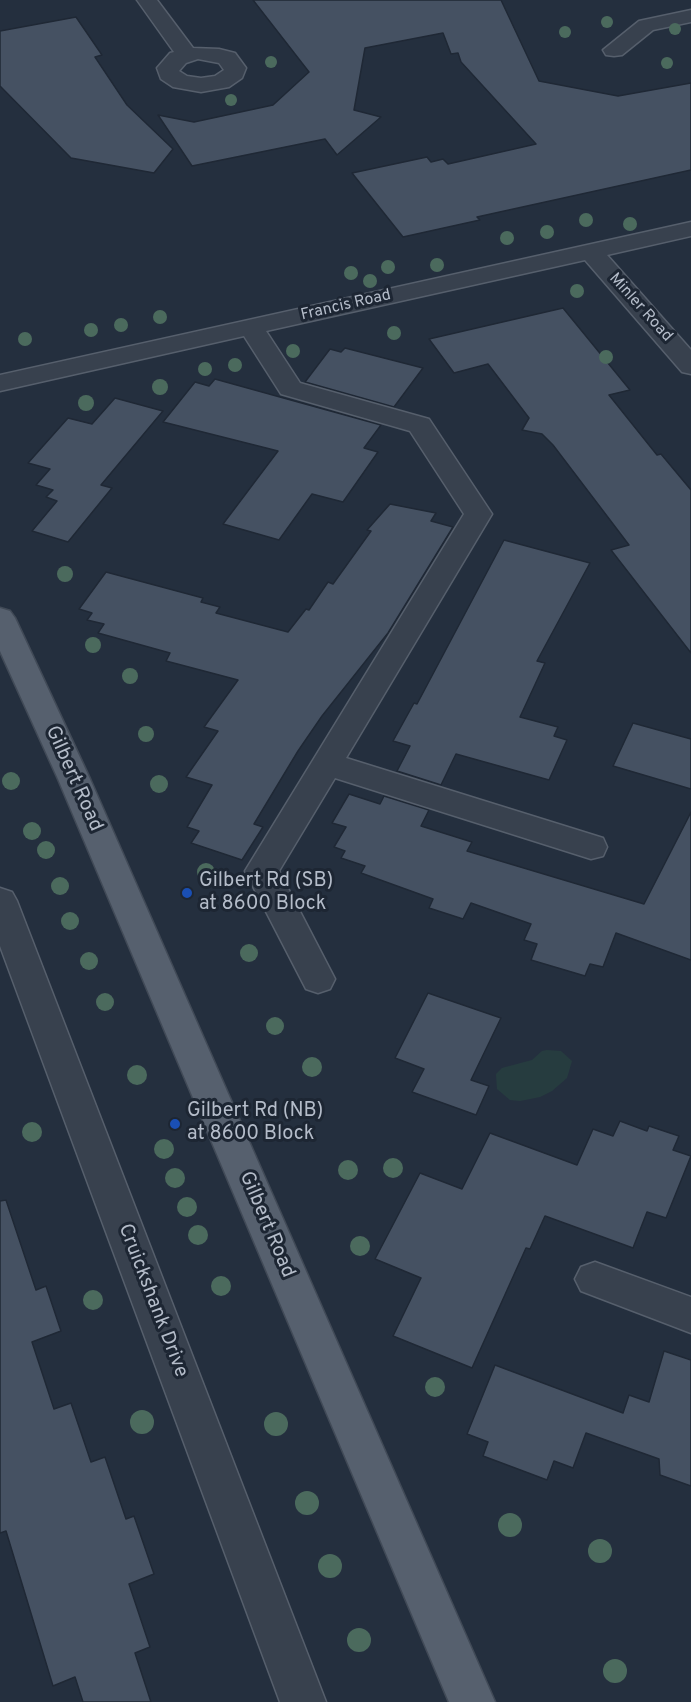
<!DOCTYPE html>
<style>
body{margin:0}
canvas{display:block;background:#242f3e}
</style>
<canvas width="691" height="1702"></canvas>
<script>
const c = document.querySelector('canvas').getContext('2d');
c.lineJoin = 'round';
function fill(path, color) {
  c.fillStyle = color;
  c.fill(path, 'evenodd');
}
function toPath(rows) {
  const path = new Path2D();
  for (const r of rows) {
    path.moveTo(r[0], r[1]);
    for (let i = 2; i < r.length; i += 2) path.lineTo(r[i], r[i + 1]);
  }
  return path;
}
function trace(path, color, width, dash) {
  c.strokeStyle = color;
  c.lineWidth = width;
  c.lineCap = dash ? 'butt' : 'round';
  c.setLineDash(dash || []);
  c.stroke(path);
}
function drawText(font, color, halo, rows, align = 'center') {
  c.font = font + ' Overpass,sans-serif';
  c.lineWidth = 6;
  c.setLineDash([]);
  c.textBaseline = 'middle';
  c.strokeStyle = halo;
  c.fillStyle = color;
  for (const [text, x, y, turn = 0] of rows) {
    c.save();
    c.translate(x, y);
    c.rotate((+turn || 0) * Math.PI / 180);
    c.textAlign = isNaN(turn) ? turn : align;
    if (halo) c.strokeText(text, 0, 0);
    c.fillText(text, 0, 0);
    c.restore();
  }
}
fill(toPath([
 [547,1050,561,1051,572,1061,567,1078,552,1091,540,1097,520,1101,510,1100,497,1089,496,1074,502,1068,532,1060,542,1051]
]), '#263c3f');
const building = toPath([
 [253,0,501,0,539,81,618,96,691,83,691,170,477,217,480,220,403,237,352,173,427,157,431,162,443,159,448,164,536,144,461,62,458,53,451,54,443,33,365,48,354,110,381,117,337,155,325,139,192,166,158,115,194,122,273,105,309,72,253,0],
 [76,17,102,55,95,57,127,105,173,149,154,173,71,158,0,86,0,31,76,17],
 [563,308,630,390,609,395,657,455,661,454,691,490,691,653,611,550,629,545,553,445,542,434,522,430,529,418,488,364,454,373,429,339,563,308],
 [345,348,423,368,394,407,305,382,330,349,341,352,345,348],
 [215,379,381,425,364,448,378,452,343,502,312,494,279,540,223,524,278,451,163,422,195,382,209,386,215,379],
 [115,398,163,411,101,485,112,488,68,542,32,531,57,501,46,497,53,490,36,485,50,469,28,463,68,418,92,424,115,398],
 [390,504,436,513,431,521,453,527,388,633,322,716,298,751,254,824,263,827,242,860,191,843,199,831,187,827,212,785,186,777,218,731,204,727,238,680,166,661,170,653,98,633,104,624,87,620,92,613,79,609,106,572,203,598,201,602,220,607,216,613,288,632,306,609,309,610,328,582,333,584,371,531,367,530,390,504],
 [504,540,590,563,537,661,545,663,520,717,558,727,554,736,567,740,549,780,456,754,441,785,397,771,410,746,393,741,414,703,417,704,504,540],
 [633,723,691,739,691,789,613,766,633,723],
 [349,794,380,804,384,796,429,810,421,826,472,842,467,851,644,904,691,812,691,960,616,933,603,967,590,964,585,976,531,960,537,944,524,940,531,924,471,903,463,919,429,908,433,899,361,873,365,866,341,858,345,851,334,847,346,827,332,823,349,794],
 [428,993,501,1018,471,1080,489,1086,476,1115,412,1092,424,1069,395,1058,428,993],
 [620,1121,647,1131,649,1126,679,1136,673,1150,691,1156,666,1218,647,1212,633,1248,545,1216,530,1249,526,1248,472,1368,393,1336,421,1278,375,1259,420,1173,462,1189,490,1133,577,1165,593,1129,613,1136,620,1121],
 [6,1200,36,1290,46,1286,61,1331,32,1342,54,1409,71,1403,91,1462,105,1457,126,1519,134,1516,154,1574,129,1584,150,1647,135,1653,151,1702,83,1702,75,1677,53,1686,6,1531,0,1533,0,1201,6,1200],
 [664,1351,691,1360,691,1486,660,1475,659,1459,586,1433,573,1468,554,1461,547,1480,483,1456,488,1442,467,1434,495,1365,623,1413,629,1395,649,1402,664,1351]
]);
fill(building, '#455162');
trace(building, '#1f2835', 1.5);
const minor = toPath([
 [137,0,157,0,193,48,219,49,235,53,246,68,242,78,229,87,201,92,173,87,161,79,157,68,170,53,174,52,137,0],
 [198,59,219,63,224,70,215,76,201,78,187,76,179,71,186,63,198,59],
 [691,10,691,22,653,30,622,55,614,56,606,55,603,50,639,21,691,10],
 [691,222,691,236,607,255,691,350,691,374,682,372,585,260,266,331,300,383,429,419,492,514,346,758,603,838,607,847,603,856,591,859,335,778,279,871,335,979,330,989,318,993,306,989,245,871,464,514,410,431,281,394,244,336,0,391,0,375,691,222],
 [0,888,12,892,17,901,326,1702,280,1702,0,946,0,888],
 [595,1262,691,1297,691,1333,581,1291,575,1279,581,1267,595,1262]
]);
const major = toPath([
 [0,608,10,611,15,618,90,779,495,1702,449,1702,58,779,0,651,0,608]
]);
trace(minor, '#565f6c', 3);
trace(major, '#414a57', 3);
fill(minor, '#38414e');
fill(major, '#56606e');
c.fillStyle = '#4b6a5d';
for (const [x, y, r] of [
 [607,22,6],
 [675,29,6],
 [565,32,6],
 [271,62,6],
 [667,63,6],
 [231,100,6],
 [586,220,7],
 [630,224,7],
 [547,232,7],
 [507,238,7],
 [437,265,7],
 [388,267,7],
 [351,273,7],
 [370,281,7],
 [577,291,7],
 [160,317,7],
 [121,325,7],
 [91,330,7],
 [394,333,7],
 [25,339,7],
 [293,351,7],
 [606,357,7],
 [235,365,7],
 [205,369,7],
 [160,387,8],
 [86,403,8],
 [65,574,8],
 [93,645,8],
 [130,676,8],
 [146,734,8],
 [11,781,9],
 [159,784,9],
 [32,831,9],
 [46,850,9],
 [206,872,9],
 [60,886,9],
 [70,921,9],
 [249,953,9],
 [89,961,9],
 [105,1002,9],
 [275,1026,9],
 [312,1067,10],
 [137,1075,10],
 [32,1132,10],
 [164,1149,10],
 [393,1168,10],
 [348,1170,10],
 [175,1178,10],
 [187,1207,10],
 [198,1235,10],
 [360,1246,10],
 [221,1286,10],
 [93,1300,10],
 [435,1387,10],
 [142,1422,12],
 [276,1424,12],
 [307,1503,12],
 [510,1525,12],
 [600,1551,12],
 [330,1566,12],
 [359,1640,12],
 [615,1671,12]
]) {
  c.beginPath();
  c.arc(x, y, r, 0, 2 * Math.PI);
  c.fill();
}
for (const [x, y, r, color] of [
 [187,893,6,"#1a4fb4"],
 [175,1124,6,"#1a4fb4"]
]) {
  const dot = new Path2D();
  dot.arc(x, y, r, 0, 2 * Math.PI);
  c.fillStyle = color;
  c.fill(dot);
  trace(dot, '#1d2633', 2);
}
drawText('16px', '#b4bcc9', '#1d2633', [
 ["Francis Road",346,306,-13],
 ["Minler Road",640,308,48]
]);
drawText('20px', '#b4bcc9', '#1d2633', [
 ["Gilbert Road",73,779,66],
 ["Gilbert Road",266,1225,67],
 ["Cruickshank Drive",152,1301,69]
]);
drawText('20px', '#b4bcc9', '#1d2633', [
 ["Gilbert Rd (SB)",199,882],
 ["at 8600 Block",199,905],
 ["Gilbert Rd (NB)",187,1112],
 ["at 8600 Block",187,1135]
], 'left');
</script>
